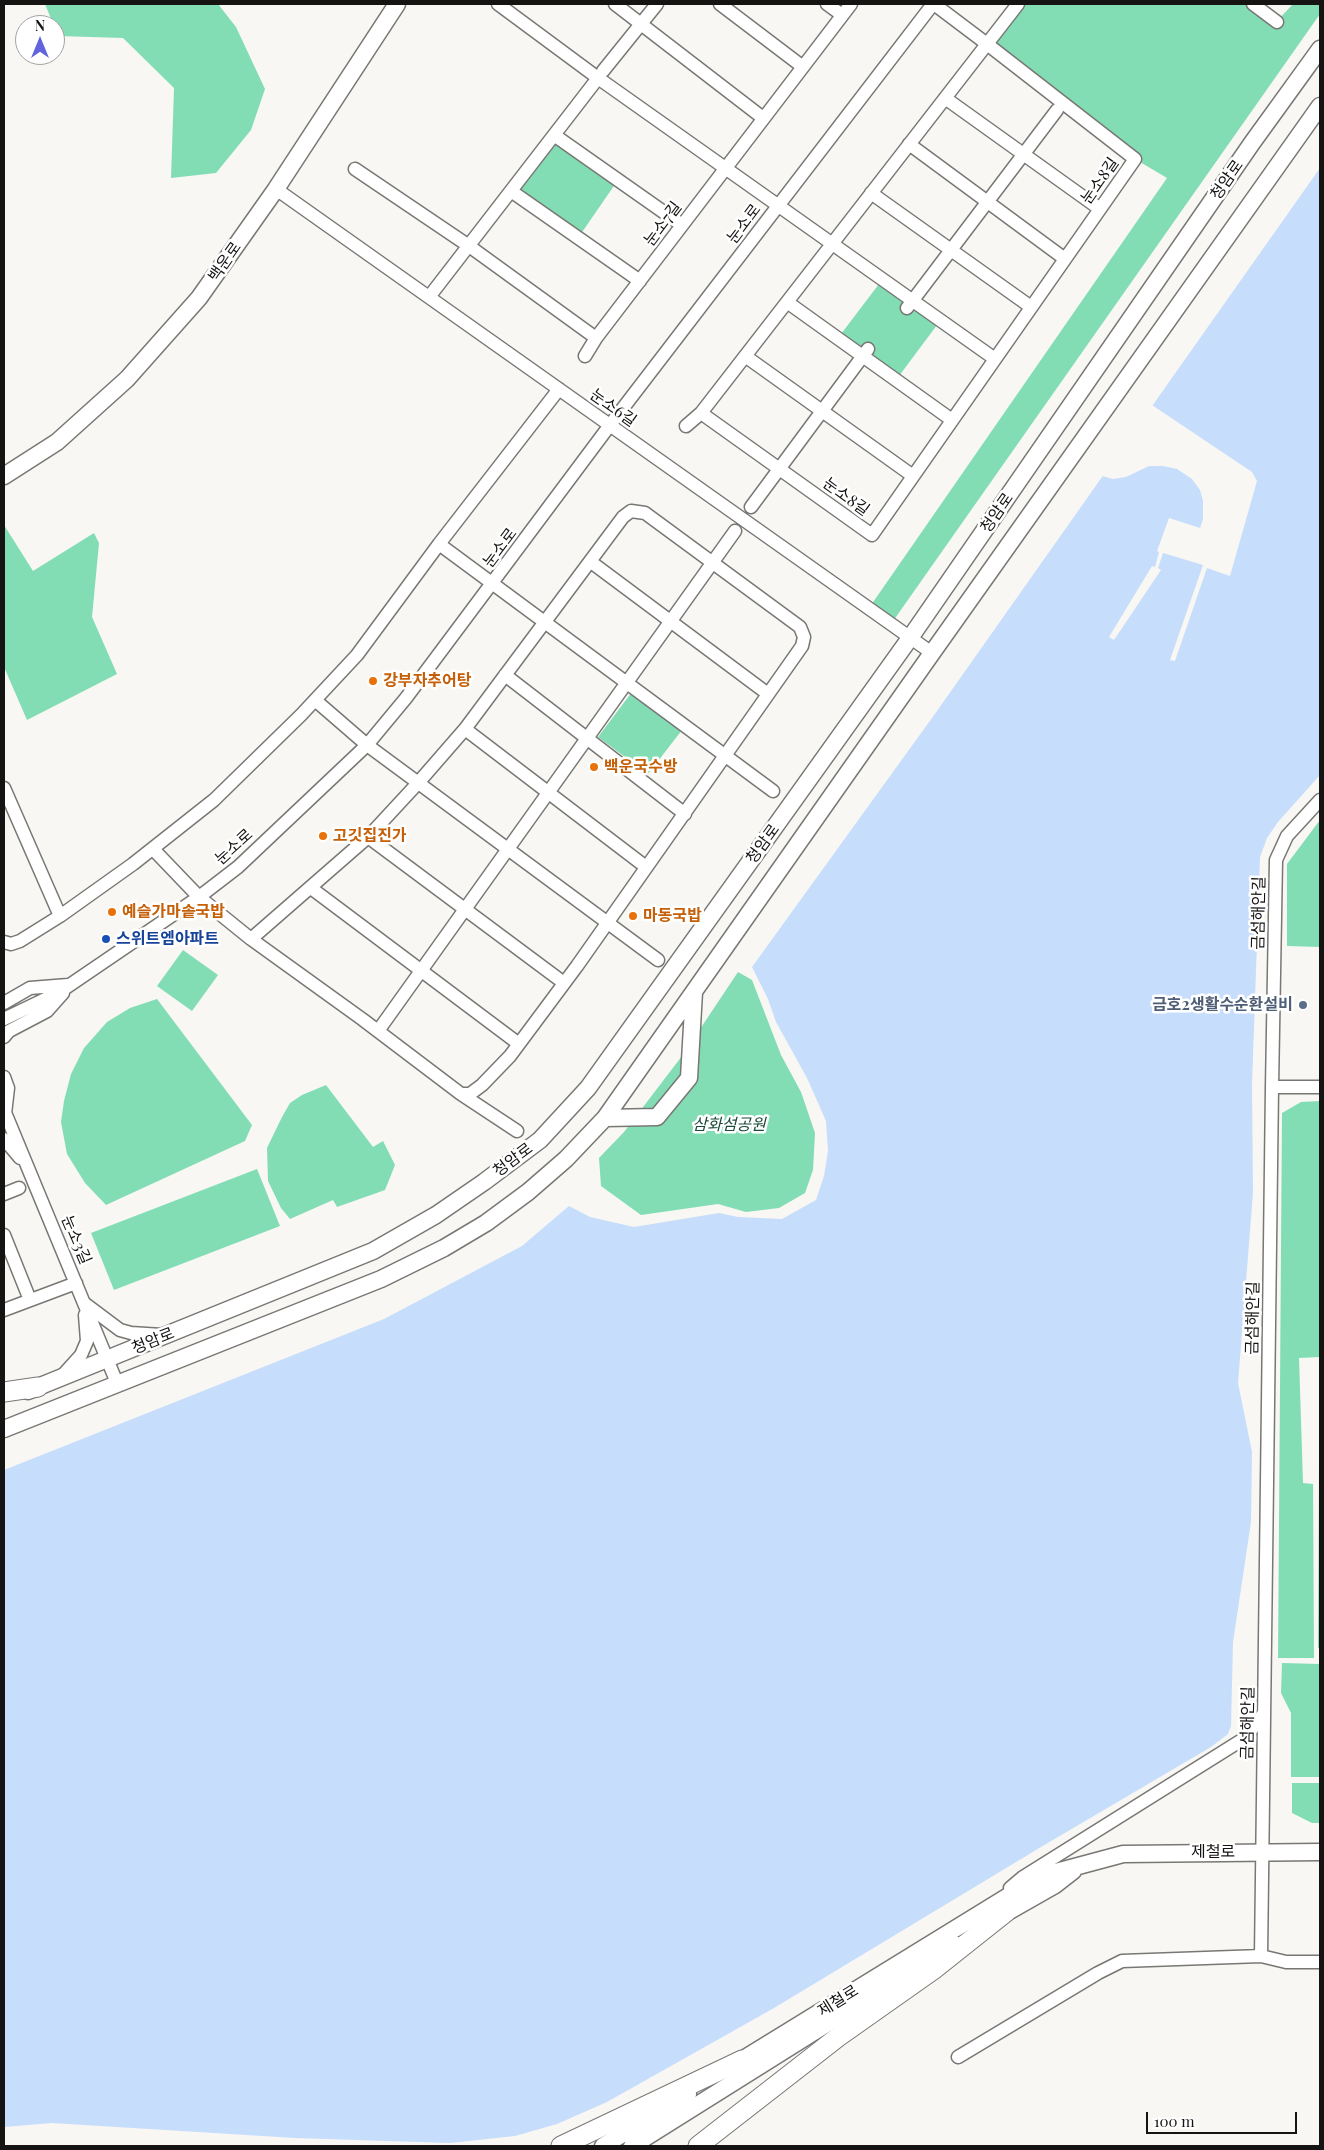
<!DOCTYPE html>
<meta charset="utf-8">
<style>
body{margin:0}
#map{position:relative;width:1324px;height:2150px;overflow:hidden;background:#f8f7f3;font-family:"Playfair Display",serif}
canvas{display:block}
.frame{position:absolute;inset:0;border:5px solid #151413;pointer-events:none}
.north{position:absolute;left:15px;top:15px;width:50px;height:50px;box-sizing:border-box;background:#fff;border:1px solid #a1a1a1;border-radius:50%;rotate:0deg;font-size:14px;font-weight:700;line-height:20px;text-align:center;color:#151413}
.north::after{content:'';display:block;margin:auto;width:18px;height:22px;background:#6164dd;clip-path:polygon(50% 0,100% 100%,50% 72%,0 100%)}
.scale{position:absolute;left:1146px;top:2112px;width:151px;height:22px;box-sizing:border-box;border:2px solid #151413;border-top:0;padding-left:6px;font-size:15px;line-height:18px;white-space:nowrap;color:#151413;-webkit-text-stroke:4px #fff;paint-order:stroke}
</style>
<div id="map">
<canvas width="1324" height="2150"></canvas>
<div class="frame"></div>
<div class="north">N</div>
<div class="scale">100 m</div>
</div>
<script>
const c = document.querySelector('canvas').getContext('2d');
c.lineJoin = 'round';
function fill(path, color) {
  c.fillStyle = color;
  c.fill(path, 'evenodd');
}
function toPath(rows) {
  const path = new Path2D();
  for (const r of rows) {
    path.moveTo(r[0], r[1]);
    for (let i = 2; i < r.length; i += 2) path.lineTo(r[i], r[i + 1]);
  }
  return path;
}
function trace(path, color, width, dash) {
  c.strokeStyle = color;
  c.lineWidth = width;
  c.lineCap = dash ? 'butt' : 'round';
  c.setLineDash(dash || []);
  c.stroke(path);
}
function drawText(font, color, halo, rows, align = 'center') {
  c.font = font + ' "Playfair Display","Noto Sans KR",serif';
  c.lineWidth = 5;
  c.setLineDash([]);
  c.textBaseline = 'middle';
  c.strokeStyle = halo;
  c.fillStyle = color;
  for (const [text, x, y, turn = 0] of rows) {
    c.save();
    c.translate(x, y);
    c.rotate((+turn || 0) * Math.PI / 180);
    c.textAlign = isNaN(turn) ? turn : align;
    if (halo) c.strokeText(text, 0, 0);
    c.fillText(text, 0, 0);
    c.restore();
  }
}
fill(toPath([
 [45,4,218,4,236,27,265,89,251,130,216,173,171,178,174,88,123,38,58,36],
 [1018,4,1253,4,1277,21,1293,4,1320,4,1320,14,891,624,869,608,1167,178,1135,159,987,44],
 [554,135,618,180,578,238,511,191],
 [882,280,940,321,896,380,838,338],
 [4,525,33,571,94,533,99,543,92,617,117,674,27,720,4,667],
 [632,692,682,730,648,774,598,737],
 [1320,820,1320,947,1287,946,1287,864],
 [183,950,218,975,192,1011,157,986],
 [738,972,752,980,781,1055,801,1092,815,1133,813,1170,805,1193,779,1208,746,1212,718,1204,641,1215,601,1186,599,1158,624,1132,682,1056],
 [157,999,252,1125,245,1141,106,1205,85,1183,67,1154,61,1122,64,1101,71,1074,84,1048,107,1022,130,1008],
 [326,1085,373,1147,383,1141,395,1165,385,1190,337,1207,333,1200,290,1219,281,1208,268,1181,267,1148,282,1117,290,1103,302,1095],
 [1320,1101,1320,1357,1299,1358,1303,1483,1313,1484,1314,1658,1278,1658,1282,1113,1301,1102],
 [257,1169,280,1226,114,1290,91,1233],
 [1319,1465,1320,1465,1320,1648,1318,1648],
 [1282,1663,1320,1664,1320,1777,1291,1777,1291,1713,1281,1693],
 [1292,1783,1320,1783,1320,1823,1312,1823,1292,1813]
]), '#82ddb5');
fill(toPath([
 [1320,168,1320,775,1278,822,1267,838,1260,857,1252,1084,1253,1193,1238,1383,1252,1452,1251,1522,1233,1642,1231,1726,1228,1734,1211,1747,1041,1847,774,2008,607,2102,557,2124,515,2136,450,2143,295,2138,52,2123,4,2127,4,1470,384,1319,522,1246,569,1206,590,1217,634,1227,719,1213,738,1217,782,1219,816,1200,824,1176,828,1151,826,1121,807,1078,776,1022,768,999,752,967,932,718]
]), '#c6ddfc');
fill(toPath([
 [1152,405,1252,472,1257,481,1230,576,1207,568,1175,661,1170,660,1203,565,1163,553,1158,568,1161,570,1114,640,1109,637,1152,566,1155,567,1159,552,1157,551,1169,518,1200,528,1203,519,1203,501,1200,490,1192,479,1177,469,1163,466,1149,466,1126,477,1113,479,1102,476]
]), '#f8f7f3');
const minor = toPath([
 [615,4,763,118],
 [720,4,803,67],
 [827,4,842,15],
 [934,4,987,44,1018,4],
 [1253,4,1277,22],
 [603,71,657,4],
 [598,78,995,359],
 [945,98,1100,209],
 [554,135,682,225],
 [909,144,1065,259],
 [355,169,469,246,596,338,851,4],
 [276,189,932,653],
 [511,191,640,281],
 [871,193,1031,307],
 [429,297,598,78,498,4],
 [787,302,952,420],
 [907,308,1057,110],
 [585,356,596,338],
 [745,356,913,476],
 [686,426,701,413,987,44,1135,159,872,535,701,413],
 [751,507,868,349],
 [439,544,773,791],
 [591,562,768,694],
 [505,675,685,814],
 [315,700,367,745,658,960],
 [465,729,646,867],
 [4,788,60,916],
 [368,837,564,983],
 [153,849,199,897,251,939,362,1019,461,1094,470,1094,482,1085,510,1056,577,966,802,646,804,637,800,627,645,513,631,511,623,517,465,729,418,783,368,837,251,939],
 [311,888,519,1044],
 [4,942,11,944,20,941,60,916,133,864,214,800,301,715,357,655,439,544,559,389],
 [4,1003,30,988,68,985],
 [4,1019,58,993,199,897,238,867,367,745,406,698,610,425,933,4],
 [378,1031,735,531],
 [4,1037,9,1031,47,1011,63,993],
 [4,1077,8,1088,5,1114],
 [1272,1087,1320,1087],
 [461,1094,517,1131],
 [4,1110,117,1383],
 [4,1139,20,1158],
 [4,1194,19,1188],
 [4,1235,30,1300],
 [84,1303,120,1330,131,1333,162,1335],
 [4,1310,76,1283],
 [62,1376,81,1355,87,1341,85,1315],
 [1010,1888,1023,1877,1245,1738,1264,1713],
 [1261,1956,1272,1087,1276,860,1287,836,1320,800],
 [958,2057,1098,1973,1122,1961,1261,1956,1286,1962,1320,1962]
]);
const major = toPath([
 [4,476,57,442,127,379,199,298,276,189,397,4],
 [605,1118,657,1117,689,1078,694,992],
 [28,1391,373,1251,436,1215,484,1182,540,1140,588,1088,910,638,1252,143,1320,49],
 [4,1429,381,1279,444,1248,486,1223,528,1192,566,1159,605,1118,932,653,1320,106],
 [997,1918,1055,1885,1073,1871],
 [732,2066,1041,1876,1123,1854,1320,1852],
 [603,2146,688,2094],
 [632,2146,954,1944]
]);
const highway = toPath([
 [4,1392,38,1387],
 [561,2146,742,2060],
 [698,2146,838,2037,933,1970,1006,1912]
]);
trace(minor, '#797774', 15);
trace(major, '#797774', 19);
trace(highway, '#797774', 21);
trace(minor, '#fff', 12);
trace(major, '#fff', 16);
trace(highway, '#fff', 19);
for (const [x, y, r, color] of [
 [373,681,5,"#e8710a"],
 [594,767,5,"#e8710a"],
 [323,836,5,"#e8710a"],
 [112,912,5,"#e8710a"],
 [633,916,5,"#e8710a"],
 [106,939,5,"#1a4fb4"],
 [1303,1005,5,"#5c6f8a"]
]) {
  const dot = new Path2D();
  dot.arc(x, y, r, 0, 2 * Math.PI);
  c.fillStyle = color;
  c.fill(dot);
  trace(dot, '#fff', 2);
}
drawText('16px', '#151413', '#fff', [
 ["청암로",1227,180,-55],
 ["눈소8길",1100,181,-55],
 ["눈소7길",663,224,-53],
 ["눈소로",744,224,-53],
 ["백운로",225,262,-55],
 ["눈소6길",613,408,35],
 ["눈소8길",846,497,36],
 ["청암로",997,513,-55],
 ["눈소로",500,548,-53],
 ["청암로",763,844,-54],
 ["눈소로",234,847,-42],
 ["금섬해안길",1259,913,-89],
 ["청암로",513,1160,-37],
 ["눈소3길",76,1240,67],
 ["금섬해안길",1253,1318,-89],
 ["청암로",153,1341,-22],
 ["금섬해안길",1248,1723,-89],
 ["제철로",1213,1852],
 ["제철로",838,2001,-32]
]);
drawText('bold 16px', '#c56008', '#fff', [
 ["강부자추어탕",383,681],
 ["백운국수방",604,767],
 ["고깃집진가",333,836],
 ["예슬가마솥국밥",122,912],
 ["마동국밥",643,916]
], 'left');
drawText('bold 16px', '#164399', '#fff', [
 ["스위트엠아파트",116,939]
], 'left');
drawText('bold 16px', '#4e5e75', '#fff', [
 ["금호2생활수순환설비",1293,1005]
], 'right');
drawText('italic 16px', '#1b4b38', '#fff', [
 ["삼화섬공원",729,1125]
]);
</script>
